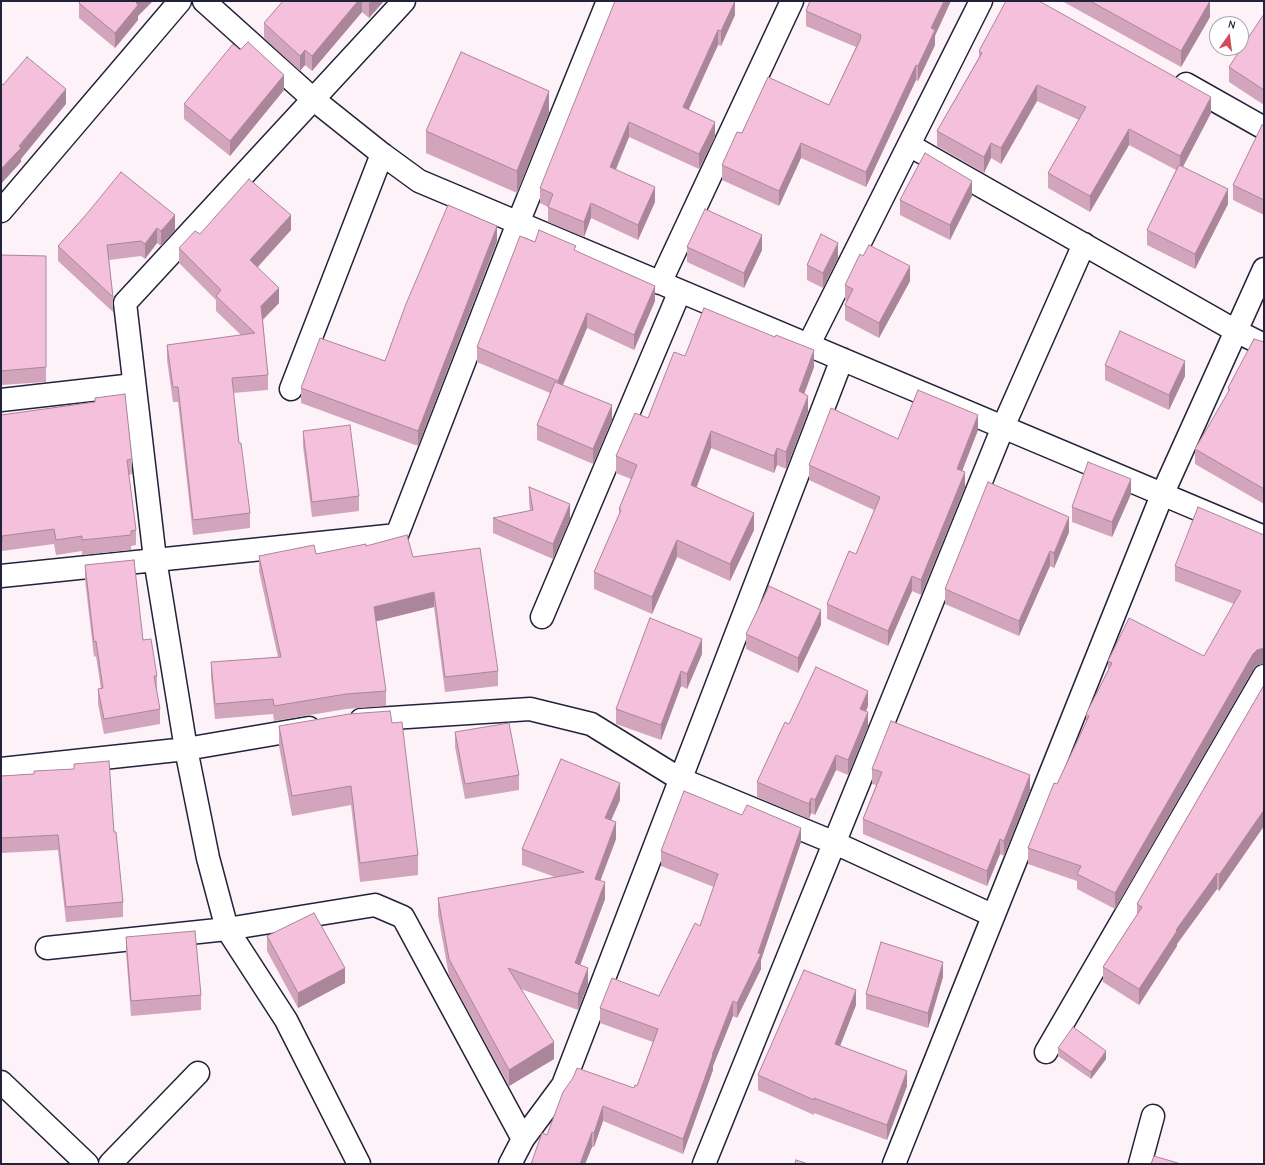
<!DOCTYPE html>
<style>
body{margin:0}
#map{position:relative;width:1265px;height:1165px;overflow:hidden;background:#fdf2f8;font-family:"Comic Neue",sans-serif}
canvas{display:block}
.frame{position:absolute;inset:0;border:2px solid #22223b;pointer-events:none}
.north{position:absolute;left:1209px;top:16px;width:40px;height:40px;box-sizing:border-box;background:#fff;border:1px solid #a7a7b1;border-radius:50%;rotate:14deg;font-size:11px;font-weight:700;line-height:16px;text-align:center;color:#22223b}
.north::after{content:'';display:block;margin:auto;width:14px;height:18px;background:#d1495b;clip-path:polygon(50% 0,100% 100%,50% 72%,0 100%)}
</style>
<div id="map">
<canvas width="1265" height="1165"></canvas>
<div class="frame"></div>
<div class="north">N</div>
</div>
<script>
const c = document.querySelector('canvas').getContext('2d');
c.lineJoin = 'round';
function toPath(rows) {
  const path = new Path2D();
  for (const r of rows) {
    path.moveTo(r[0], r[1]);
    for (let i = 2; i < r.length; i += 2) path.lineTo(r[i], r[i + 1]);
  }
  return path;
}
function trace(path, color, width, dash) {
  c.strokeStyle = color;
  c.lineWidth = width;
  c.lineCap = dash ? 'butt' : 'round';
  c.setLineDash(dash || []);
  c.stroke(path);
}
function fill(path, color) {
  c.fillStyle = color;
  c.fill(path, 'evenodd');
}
const street = toPath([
 [204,1,313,99,382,154,419,181,1264,537],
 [1186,84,1264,128],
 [909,145,1236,331,1264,345],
 [1,211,180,1],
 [660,283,792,1],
 [808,346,981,1],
 [291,389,382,154],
 [1,400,134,385],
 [1,576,397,535,518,223,608,1],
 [542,617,680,291],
 [361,720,530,709,591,724,680,779,835,843,992,915],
 [1,769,186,749,309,728],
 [47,948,227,929,375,905,403,917,523,1139],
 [1046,1052,1264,676],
 [1,1082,87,1164],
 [110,1164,198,1073],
 [359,1164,286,1020,227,929,208,858,186,749,155,559,125,303,404,1],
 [510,1164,523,1139,563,1085,842,359],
 [704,1164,1003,427,1084,244],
 [894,1164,1162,495,1264,269],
 [1140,1164,1153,1116]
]);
trace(street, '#22223b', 25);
trace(street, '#fff', 22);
fill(toPath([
 [283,1,384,1,369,18,362,12,312,71,305,65,300,71,264,38,264,23],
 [735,1,735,15,721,46,718,45,688,110,715,137,699,169,629,137,616,170,655,202,638,240,591,218,584,237,548,222,548,207,540,203,540,188],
 [1062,1,1210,1,1210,17,1181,67],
 [79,3,138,16,138,20,115,48,79,18],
 [806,11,935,36,935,45,918,81,916,80,866,187,801,158,779,206,722,180,722,165,742,133,829,105,856,47,806,26],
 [1264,14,1264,105,1229,82,1229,67],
 [979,51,1211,113,1183,167,1228,204,1195,269,1147,245,1147,230,1176,170,1129,145,1090,212,1048,188,1048,173,1079,120,1037,101,1001,164,991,158,984,173,937,146,937,131,979,57],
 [284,90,230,156,184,119,184,104],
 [549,113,517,193,426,153,426,131],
 [1264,125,1264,215,1233,200,1233,185],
 [972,196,950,240,900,215,900,200],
 [85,216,175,230,161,246,157,243,145,259,141,256,109,260,113,297,113,312,58,261,58,246],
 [291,230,258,267,279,303,263,320,268,375,268,390,233,393,239,443,250,513,250,528,193,535,178,402,173,402,167,360,167,345,241,335,216,311,216,300,179,263,179,248,200,234],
 [497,241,418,446,301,403,301,388,385,361],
 [535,242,576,251,655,301,634,350,587,328,563,385,612,420,593,464,537,440,537,425,550,393,477,362,477,347],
 [687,247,762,250,744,288,687,262],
 [1,255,46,256,46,382,1,385],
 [838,258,823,288,807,280,807,265],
 [910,281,879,338,845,320,845,305,847,301,845,300,845,285],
 [1264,342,1264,504,1195,464,1195,449,1228,393,1228,388],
 [1105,365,1185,376,1169,410,1105,380],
 [814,367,804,394,808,412,786,469,777,465,774,473,711,448,697,487,754,530,730,581,677,557,652,614,594,589,594,572,619,515,619,509,631,479,616,473,616,456,648,418],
 [95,398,132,459,132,474,129,475,136,530,136,545,131,546,131,550,82,555,82,551,56,555,54,544,2,551,2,557,1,557,1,415,95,402],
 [978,430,962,471,965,487,921,595,912,591,888,646,827,619,827,604,856,554,874,510,809,480,809,465,898,439],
 [303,431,359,496,359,511,312,517,303,446],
 [529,487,570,519,553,559,493,533,493,518,530,511,529,502],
 [1131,494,1112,537,1072,522,1072,507],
 [1069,532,1054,568,1050,566,1019,636,945,604,945,589],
 [1264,535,1264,664,1257,665,1253,670,1115,909,1077,889,1077,881,1028,864,1028,848,1086,722,1086,714,1108,670,1108,661,1204,656,1234,604,1175,581,1175,566],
 [366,546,413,557,498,671,498,686,445,692,434,607,376,621,386,691,386,706,346,709,274,721,273,714,215,719,211,677,211,662,278,657,259,571,259,556,316,554],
 [85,565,143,640,157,676,157,691,160,709,160,724,104,734,98,704,98,689,101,689,96,656,94,657,85,580],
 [821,625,798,673,746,649,746,634],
 [702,654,687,689,681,686,661,740,616,724,616,709],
 [1264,685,1264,826,1219,891,1217,889,1177,944,1177,946,1139,1005,1103,982,1103,967,1137,915,1137,904],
 [868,706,866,711,868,727,848,775,836,770,815,815,811,813,809,819,757,797,757,782,789,724],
 [392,723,418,855,418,875,360,882,351,805,292,816,279,746,279,726],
 [455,732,519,775,519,790,465,799,455,747],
 [74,764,114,832,123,902,123,917,66,922,58,850,1,853,1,776,34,774,74,769],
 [872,769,1030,790,1004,856,1000,854,987,886,863,834,863,819,876,785,872,784],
 [620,800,611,820,616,839,600,881,605,899,580,965,588,984,578,1010,521,989,554,1059,509,1086,449,976,438,915,438,898,555,877,522,865,522,849],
 [801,842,761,960,761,969,737,1018,733,1016,713,1066,713,1070,683,1154,603,1121,594,1147,592,1147,585,1164,531,1164,547,1135,637,1086,653,1042,600,1023,600,1008,659,996,700,926,714,887,661,866,661,851],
 [267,936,345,983,298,1008,267,951],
 [126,937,201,995,201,1010,131,1016,126,952],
 [943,977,928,1028,866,1009,866,994],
 [856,1005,840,1046,907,1086,887,1140,814,1113,814,1115,758,1090,758,1075],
 [1058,1048,1106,1059,1091,1079,1058,1056]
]), '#d2a5bd');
fill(toPath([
 [138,1,153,1,138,16,138,20,115,48,115,33],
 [358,1,362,1,362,12,312,71,312,56],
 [371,1,384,1,369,18,369,3],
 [735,1,735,15,721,46,721,31],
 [944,1,951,1,935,36,935,45,918,81,918,66,931,28],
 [1210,1,1210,17,1181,67,1181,51],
 [718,30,718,45,683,122,683,107],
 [305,50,305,65,300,71,300,56],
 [916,65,916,80,866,187,866,172],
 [284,75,284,90,230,156,230,141],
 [1037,85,1037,101,1001,164,1001,148],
 [66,89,66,104,21,159,21,162,1,184,1,169,19,146],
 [549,91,549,113,517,193,517,171],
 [1211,97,1211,113,1180,172,1180,156],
 [629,122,629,137,610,182,610,167],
 [715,122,715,137,699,169,699,154],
 [1129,129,1129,145,1090,212,1090,196],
 [801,143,801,158,779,206,779,191],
 [991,143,991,158,984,173,984,157],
 [972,181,972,196,950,240,950,225],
 [655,187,655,202,638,240,638,225],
 [1228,189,1228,204,1195,269,1195,254],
 [591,203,591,218,584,237,584,222],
 [175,215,175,230,161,246,161,231],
 [291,215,291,230,250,275,250,260],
 [497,226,497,241,418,446,418,431],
 [157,228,157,243,145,259,145,244],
 [762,235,762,250,744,288,744,273],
 [838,243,838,258,823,288,823,273],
 [910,266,910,281,879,338,879,323],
 [655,286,655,301,634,350,634,335],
 [279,288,279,303,261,321,261,306],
 [587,313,587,328,558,396,558,381],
 [814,350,814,367,799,408,799,391],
 [1185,361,1185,376,1169,410,1169,395],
 [808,396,808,412,786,469,786,452],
 [612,405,612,420,593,464,593,449],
 [978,415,978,430,957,484,957,469],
 [711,431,711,448,691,501,691,485],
 [777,448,777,465,774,473,774,456],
 [965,472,965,487,921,595,921,580],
 [1131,479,1131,494,1112,537,1112,522],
 [570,504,570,519,553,559,553,544],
 [754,513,754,530,730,581,730,564],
 [1069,517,1069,532,1054,568,1054,553],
 [677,540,677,557,652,614,652,597],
 [1050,551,1050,566,1019,636,1019,621],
 [912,576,912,591,888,646,888,631],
 [434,592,434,607,374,622,374,607],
 [821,610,821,625,798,673,798,658],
 [702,639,702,654,687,689,687,674],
 [1264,648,1264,664,1257,665,1253,670,1115,909,1115,893,1253,654,1257,650],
 [681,671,681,686,661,740,661,725],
 [868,691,868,706,860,724,860,709],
 [868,712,868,727,848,775,848,760],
 [836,755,836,770,815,815,815,800],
 [1030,775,1030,790,1004,856,1004,841],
 [620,783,620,800,605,834,605,818],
 [811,798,811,813,809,819,809,804],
 [1264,810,1264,826,1219,891,1219,875],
 [616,822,616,839,595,895,595,879],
 [801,828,801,842,761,960,761,969,737,1018,737,1003,758,953],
 [1000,839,1000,854,987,886,987,871],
 [1217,873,1217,889,1177,944,1177,946,1139,1005,1139,989,1176,930],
 [605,882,605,899,575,979,575,963],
 [943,962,943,977,928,1028,928,1013],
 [345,968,345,983,298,1008,298,993],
 [588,968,588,984,578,1010,578,994],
 [856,990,856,1005,835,1059,835,1044],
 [733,1001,733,1016,713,1066,713,1070,683,1154,683,1139,712,1055],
 [554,1042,554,1059,509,1086,509,1070],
 [1106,1051,1106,1059,1091,1079,1091,1072],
 [907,1071,907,1086,887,1140,887,1125],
 [603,1106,603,1121,594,1147,594,1133],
 [592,1132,592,1147,585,1164,580,1164]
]), '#ab869a');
const building = toPath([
 [80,1,138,1,136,3,138,5,115,33,79,3,80,1],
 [283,1,358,1,312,56,305,50,300,56,264,23,283,1],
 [615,1,735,1,721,31,718,30,683,107,715,122,699,154,629,122,610,167,655,187,638,225,591,203,584,222,548,207,553,194,540,188,615,1],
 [810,1,882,1,884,2,885,1,944,1,931,28,935,30,918,66,916,65,866,172,801,143,779,191,722,165,737,132,742,133,768,77,829,105,860,40,861,35,806,11,810,1],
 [1006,1,1039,1,1211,97,1180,156,1129,129,1090,196,1048,173,1086,107,1037,85,1001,148,991,143,984,157,937,131,982,53,979,51,1006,1],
 [1090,1,1210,1,1181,51,1090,1],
 [1264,14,1264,90,1229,67,1264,14],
 [248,42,284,75,230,141,184,104,233,44,240,50,248,42],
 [461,52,549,91,517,171,426,131,461,52],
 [27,57,66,89,19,146,21,148,1,169,1,83,3,85,27,57],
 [1262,125,1264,125,1264,200,1233,185,1262,125],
 [925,153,972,181,950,225,900,200,925,153],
 [1179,165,1228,189,1195,254,1147,230,1179,165],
 [121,172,175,215,161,231,157,228,145,244,141,241,107,245,113,297,58,246,85,216,121,172],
 [249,179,291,215,250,260,279,288,261,306,268,375,232,378,239,443,241,443,250,513,193,520,178,387,173,387,167,345,255,333,216,296,221,290,179,248,195,231,200,234,249,179],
 [448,205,497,226,418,431,301,388,320,338,385,361,406,304,448,205],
 [705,209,762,235,744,273,687,247,705,209],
 [539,230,576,246,574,250,655,286,634,335,587,313,558,381,477,347,520,236,535,242,539,230],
 [821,234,838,243,823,273,807,265,821,234],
 [869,245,910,266,879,323,845,305,853,289,845,285,860,254,863,256,869,245],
 [1,255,46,256,46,367,1,371,1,255],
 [704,308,775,337,776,335,814,350,799,391,808,396,786,452,777,448,774,456,711,431,691,485,754,513,730,564,677,540,652,597,594,572,621,510,619,509,637,465,616,456,635,413,648,418,674,352,685,356,704,308],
 [1120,331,1185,361,1169,395,1105,365,1120,331],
 [1254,339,1264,342,1264,489,1195,449,1230,389,1228,388,1254,339],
 [555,382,612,405,593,449,537,425,555,382],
 [918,390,978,415,957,469,965,472,921,580,912,576,888,631,827,604,849,551,856,554,880,497,809,465,831,408,898,439,918,390],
 [125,394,132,459,127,460,136,530,131,531,131,535,82,540,82,536,56,540,54,529,2,536,2,542,1,542,1,415,95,402,95,398,125,394],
 [350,425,359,496,312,502,303,431,350,425],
 [1088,462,1131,479,1112,522,1072,507,1088,462],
 [988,482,1069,517,1054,553,1050,551,1019,621,945,589,988,482],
 [529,487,570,504,553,544,493,518,533,510,529,487],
 [1198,507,1264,535,1264,648,1257,650,1253,654,1115,893,1077,874,1081,866,1028,848,1054,783,1057,784,1089,716,1086,714,1112,663,1108,661,1129,618,1204,656,1241,591,1175,566,1198,507],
 [407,535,413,557,480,548,498,671,445,677,434,592,374,607,386,691,346,694,274,706,273,699,215,704,211,662,281,657,259,556,314,545,316,554,366,544,366,546,407,535],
 [134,560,143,640,151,639,157,676,154,676,160,709,104,719,98,689,103,688,96,641,94,642,85,565,134,560],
 [769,586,821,610,798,658,746,634,769,586],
 [650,618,702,639,687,674,681,671,661,725,616,709,650,618],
 [816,667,868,691,860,709,868,712,848,760,836,755,815,800,811,798,809,804,757,782,785,722,789,724,816,667],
 [1264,685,1264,810,1219,875,1217,873,1176,930,1177,931,1139,989,1103,967,1142,907,1137,904,1264,685],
 [390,711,392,723,402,722,418,855,360,863,351,786,292,796,279,726,349,714,390,711],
 [891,721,1030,775,1004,841,1000,839,987,871,863,819,882,772,872,769,891,721],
 [509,723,519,775,465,784,455,732,509,723],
 [561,759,620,783,605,818,616,822,595,879,605,882,575,963,588,968,578,994,508,968,554,1042,509,1070,449,959,438,898,584,872,522,849,561,759],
 [109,761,114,832,116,832,123,902,66,907,58,835,1,838,1,776,34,774,34,771,74,769,74,764,109,761],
 [684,791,742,815,747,805,801,828,758,953,761,954,737,1003,733,1001,712,1055,713,1055,683,1139,603,1106,594,1133,592,1132,580,1164,531,1164,542,1133,547,1135,563,1092,573,1078,577,1068,634,1088,635,1085,637,1086,658,1029,600,1008,612,978,659,996,695,923,700,926,718,874,661,851,684,791],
 [314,913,345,968,298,993,267,936,314,913],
 [195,931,201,995,131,1001,126,937,195,931],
 [881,942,943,962,928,1013,866,994,881,942],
 [804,970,856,990,835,1044,907,1071,887,1125,814,1098,814,1100,758,1075,804,970],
 [1073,1027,1106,1051,1091,1072,1058,1048,1073,1027],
 [1154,1156,1181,1164,1151,1164,1154,1156],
 [796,1160,808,1164,795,1164,796,1160]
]);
fill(building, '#f4c0dc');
trace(building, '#ab869a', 1);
</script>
